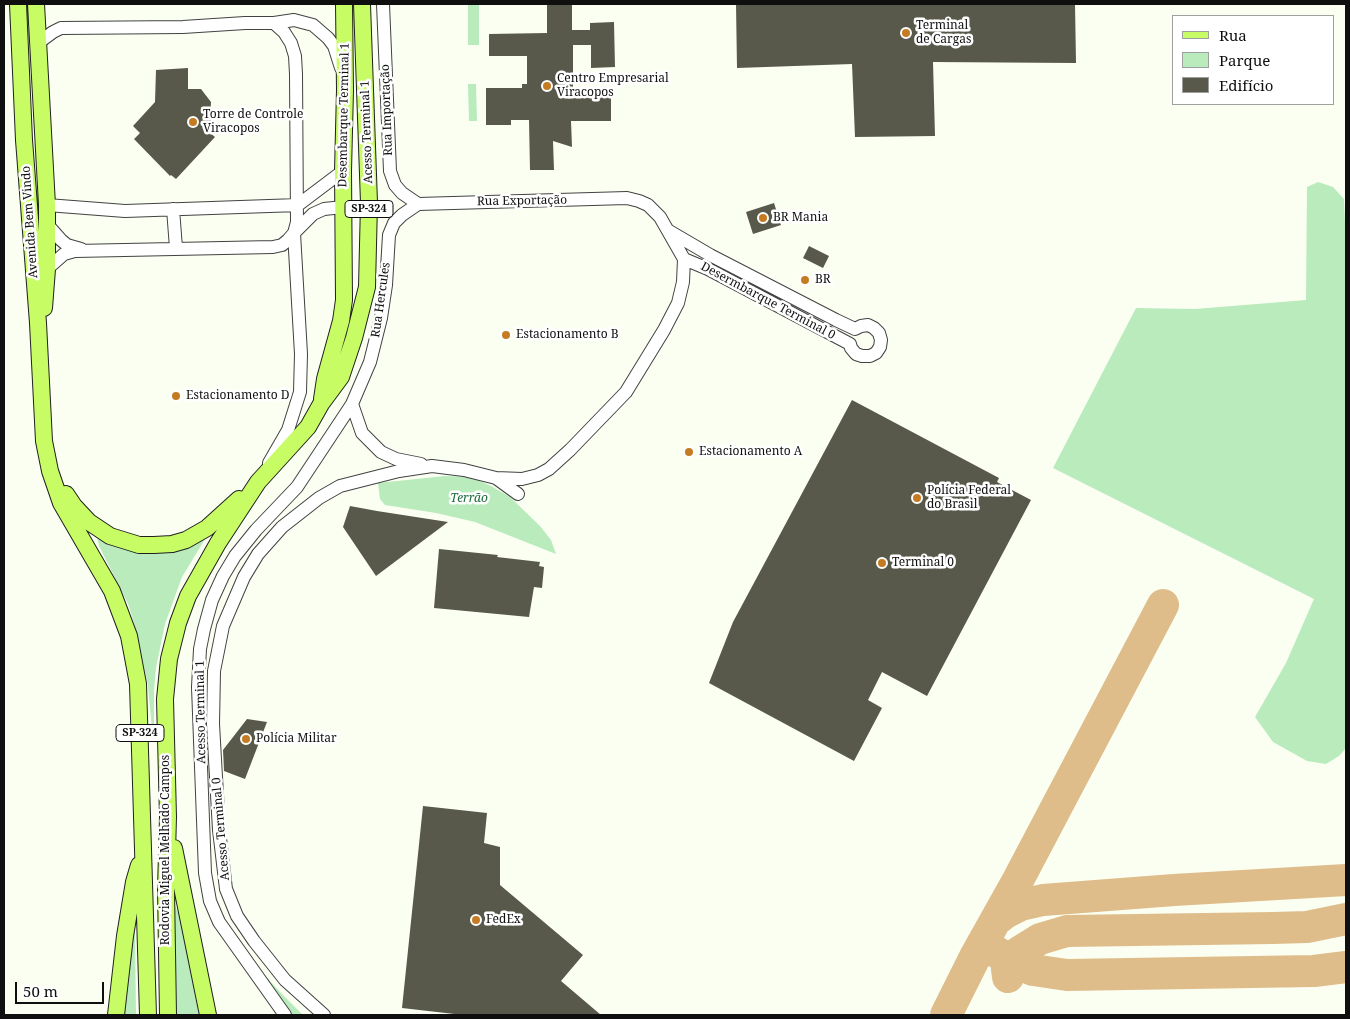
<!DOCTYPE html>
<meta charset="utf-8">
<style>
body{margin:0}
#map{position:relative;width:1350px;height:1019px;overflow:hidden;background:#fafff2;font-family:"Noto Serif",serif}
canvas{display:block}
.frame{position:absolute;inset:0;border:5px solid #0f0f0f;pointer-events:none}
.legend{position:absolute;left:1172px;top:15px;width:162px;height:90px;box-sizing:border-box;background:#fff;border:1px solid #9f9f9f;margin:0;padding:6px 9px;list-style:none;font-size:15px;color:#0f0f0f}
.legend li{display:flex;align-items:center;gap:10px;height:25px}
.legend b{width:25px;border:1px solid #9f9f9f}
.scale{position:absolute;left:15px;top:982px;width:89px;height:22px;box-sizing:border-box;border:2px solid #0f0f0f;border-top:0;padding-left:6px;font-size:15px;line-height:18px;white-space:nowrap;color:#0f0f0f;-webkit-text-stroke:4px #fff;paint-order:stroke}
</style>
<div id="map">
<canvas width="1350" height="1019"></canvas>
<div class="frame"></div>
<ul class="legend">
<li><b style="height:6px;background:#c7fc65"></b>Rua</li>
<li><b style="height:14px;background:#baebbd"></b>Parque</li>
<li><b style="height:14px;background:#58584b"></b>Edifício</li>
</ul>
<div class="scale">50 m</div>
</div>
<script>
const c = document.querySelector('canvas').getContext('2d');
c.lineJoin = 'round';
function fill(path, color) {
  c.fillStyle = color;
  c.fill(path, 'evenodd');
}
function toPath(rows) {
  const path = new Path2D();
  for (const r of rows) {
    path.moveTo(r[0], r[1]);
    for (let i = 2; i < r.length; i += 2) path.lineTo(r[i], r[i + 1]);
  }
  return path;
}
function trace(path, color, width, dash) {
  c.strokeStyle = color;
  c.lineWidth = width;
  c.lineCap = dash ? 'butt' : 'round';
  c.setLineDash(dash || []);
  c.stroke(path);
}
function drawText(font, color, halo, rows, align = 'center') {
  c.font = font + ' "Noto Serif",serif';
  c.lineWidth = 5;
  c.setLineDash([]);
  c.textBaseline = 'middle';
  c.strokeStyle = halo;
  c.fillStyle = color;
  for (const [text, x, y, turn = 0] of rows) {
    c.save();
    c.translate(x, y);
    c.rotate((+turn || 0) * Math.PI / 180);
    c.textAlign = isNaN(turn) ? turn : align;
    if (halo) c.strokeText(text, 0, 0);
    c.fillText(text, 0, 0);
    c.restore();
  }
}
fill(toPath([
 [468,4,479,4,479,45,468,45],
 [468,84,476,84,477,121,469,121],
 [1318,182,1333,187,1344,199,1346,246,1346,748,1339,756,1326,764,1307,761,1273,742,1255,717,1286,663,1314,599,1053,468,1136,308,1195,309,1306,300,1307,187],
 [445,476,471,477,491,486,510,497,540,526,551,540,556,554,475,522,436,513,385,505,380,499,378,483],
 [97,537,127,550,139,552,203,538,205,539,182,577,165,624,156,668,154,691,154,729,152,730,148,686,137,632,128,604,99,546],
 [173,902,179,914,199,1015,175,1015],
 [131,932,135,932,136,1015,122,1015],
 [247,956,281,993,303,1015,291,1015]
]), '#baebbd');
trace(toPath([
 [996,920,1005,913,1021,905,1043,900,1174,890,1346,880],
 [982,944,1012,961,1033,970,1067,975,1314,971,1346,967],
 [1008,977,1007,969,1019,952,1040,939,1067,931,1273,928,1307,927,1346,919],
 [946,1015,976,955,1018,880,1163,605]
]), '#dfbd8a', 32);
fill(toPath([
 [547,4,572,4,572,30,590,30,590,23,614,22,615,67,591,68,591,45,573,45,573,97,611,97,611,121,571,121,572,147,553,141,554,170,530,170,529,120,511,120,511,125,486,125,486,88,522,88,522,84,527,84,527,56,489,56,489,34,547,33],
 [736,4,1075,4,1076,63,933,62,935,136,855,137,852,64,737,68],
 [188,68,188,89,201,89,211,102,210,119,214,124,209,132,215,137,176,179,171,175,170,176,134,139,140,133,133,126,155,102,156,70],
 [774,203,781,225,753,234,746,212],
 [809,246,829,256,823,268,803,258],
 [852,400,999,478,997,482,1031,500,927,696,882,672,868,700,882,708,854,761,709,683,733,622],
 [350,506,377,511,448,522,376,576,343,527],
 [439,549,498,555,497,557,540,562,539,566,544,567,542,588,534,587,529,617,434,608],
 [247,719,267,722,245,779,224,771,223,750],
 [423,806,487,813,484,843,500,847,500,885,583,955,561,981,601,1015,463,1015,402,1008]
]), '#58584b');
const minor = toPath([
 [383,4,390,171,395,185,402,193,418,204],
 [38,43,53,32,61,28,183,27,245,23,274,23,294,20,313,25,328,38,334,46,341,68],
 [47,205,125,211,298,205,343,171],
 [173,209,176,248],
 [46,223,61,240,67,245,81,249],
 [669,231,710,255,836,320,855,329,861,326,868,325,874,328,879,333,881,340,880,347,876,353,870,356,862,356,856,354,851,348,850,344,708,269,684,259],
 [47,269,64,254,75,251,273,247,282,245,288,240,294,233,297,222,296,74,295,56,291,43,284,32,274,23],
 [352,404,362,433,381,452,396,459,421,464],
 [269,463,288,430,300,392,301,354,294,233,313,214,324,209,343,207],
 [496,478,518,494],
 [285,1015,219,922,210,901,205,873,198,687,200,649,204,629,212,600,223,576,235,556,256,530,297,487,352,404,370,362,381,318,386,285,389,235,394,223,402,215,418,204],
 [324,1015,285,980,254,941,237,916,226,889,219,830,213,724,214,671,223,626,244,577,258,554,282,527,319,498,340,486,399,471,432,466,464,470,496,478,522,479,538,475,549,469,570,450,626,392,664,330,678,303,683,282,684,259,660,217,648,205,639,201,627,198,418,204]
]);
const major = toPath([
 [18,4,24,140,38,323,44,441,50,471,61,503,112,591,129,636,138,684,148,1015],
 [36,4,47,205,47,269,44,308],
 [322,399,325,379,341,321,344,300,343,171,345,90,344,4],
 [66,494,74,506,89,522,110,536,139,545,154,545,172,544,186,540,207,528,239,499],
 [174,848,208,1015],
 [116,1015,125,936,134,882,139,865],
 [168,1015,166,889,168,817,165,699,169,659,178,623,188,596,218,543,258,482,308,427,321,404,341,377,354,338,367,287,369,203,362,4]
]);
trace(minor, '#424242', 14);
trace(major, '#202020', 18);
trace(minor, '#fff', 12);
trace(major, '#c7fc65', 16);
for (const [x, y, r, color] of [
 [906,33,5,"#c47b22"],
 [547,86,5,"#c47b22"],
 [193,122,5,"#c47b22"],
 [763,218,5,"#c47b22"],
 [805,280,5,"#c47b22"],
 [506,335,5,"#c47b22"],
 [176,396,5,"#c47b22"],
 [689,452,5,"#c47b22"],
 [917,498,5,"#c47b22"],
 [882,563,5,"#c47b22"],
 [246,739,5,"#c47b22"],
 [476,920,5,"#c47b22"]
]) {
  const dot = new Path2D();
  dot.arc(x, y, r, 0, 2 * Math.PI);
  c.fillStyle = color;
  c.fill(dot);
  trace(dot, '#fff', 2);
}
for (const [x, y, w] of [
 [369,209,48],
 [140,733,48]
]) {
  const box = new Path2D();
  box.roundRect(x - w / 2, y - 8.5, w, 17, 4);
  c.fillStyle = '#fff';
  c.fill(box);
  trace(box, '#0f0f0f', 1);
}
drawText('bold 11px', '#0f0f0f', null, [
 ["SP-324",369,209],
 ["SP-324",140,733]
]);
drawText('12px', '#0f0f0f', '#fff', [
 ["Terminal",916,26],
 ["de Cargas",916,40],
 ["Centro Empresarial",557,79],
 ["Viracopos",557,93],
 ["Torre de Controle",203,115],
 ["Viracopos",203,129],
 ["BR Mania",773,218],
 ["BR",815,280],
 ["Estacionamento B",516,335],
 ["Estacionamento D",186,396],
 ["Estacionamento A",699,452],
 ["Polícia Federal",927,491],
 ["do Brasil",927,505],
 ["Terminal 0",892,563],
 ["Polícia Militar",256,739],
 ["FedEx",486,920]
], 'left');
drawText('12px', '#0f0f0f', '#fff', [
 ["Rua Importação",387,110,-92],
 ["Desembarque Terminal 1",344,115,-89],
 ["Acesso Terminal 1",367,132,-92],
 ["Rua Exportação",522,201,-1],
 ["Avenida Bem Vindo",30,222,-94],
 ["Rua Hercules",381,300,-82],
 ["Desermbarque Terminal 0",768,301,28],
 ["Acesso Terminal 1",201,712,-91],
 ["Acesso Terminal 0",221,829,-95],
 ["Rodovia Miguel Melhado Campos",166,850,-90]
]);
drawText('italic 12px', '#1d6a3a', '#fff', [
 ["Terrão",469,499]
]);
</script>
